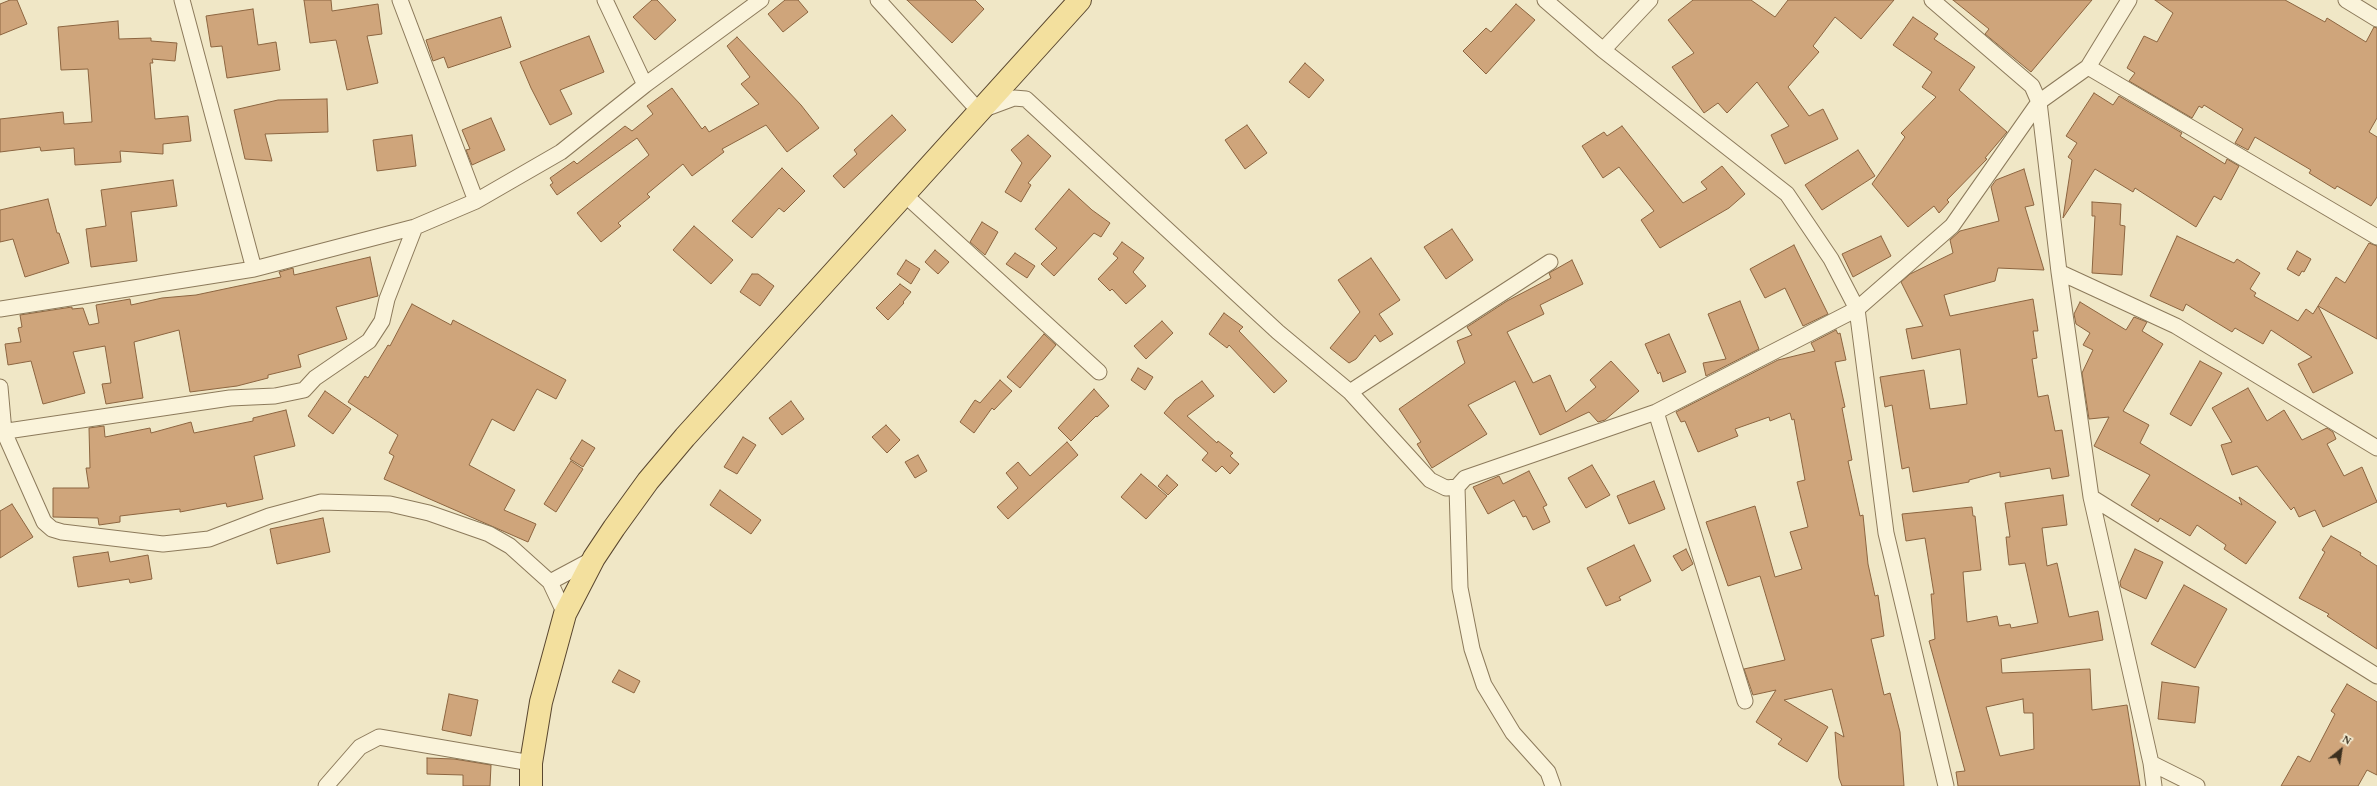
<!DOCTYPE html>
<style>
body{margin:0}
#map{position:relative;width:2377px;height:786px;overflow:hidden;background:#f0e7c6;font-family:Georgia,serif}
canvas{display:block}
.north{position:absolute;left:2321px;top:730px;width:40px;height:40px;-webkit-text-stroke:3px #f7f0d6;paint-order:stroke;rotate:30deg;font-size:11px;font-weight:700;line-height:16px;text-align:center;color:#3c301f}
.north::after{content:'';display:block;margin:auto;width:14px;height:18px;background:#3c301f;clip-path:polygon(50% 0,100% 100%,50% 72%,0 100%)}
</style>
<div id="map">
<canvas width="2377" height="786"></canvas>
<div class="north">N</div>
</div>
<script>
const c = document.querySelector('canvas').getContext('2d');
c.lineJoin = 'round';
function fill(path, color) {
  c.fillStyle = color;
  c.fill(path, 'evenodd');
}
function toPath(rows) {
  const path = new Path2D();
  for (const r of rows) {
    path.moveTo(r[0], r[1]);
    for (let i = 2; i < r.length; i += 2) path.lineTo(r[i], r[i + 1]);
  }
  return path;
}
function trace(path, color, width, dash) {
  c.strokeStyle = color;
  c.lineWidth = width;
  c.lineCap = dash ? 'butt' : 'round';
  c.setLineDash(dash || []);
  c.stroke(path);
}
const building = toPath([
 [10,0,17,0,27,24,0,35,0,4,10,0],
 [304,0,331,0,332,11,378,4,382,34,367,36,378,83,347,90,336,40,310,43,304,0],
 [652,0,657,0,676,20,655,40,633,17,652,0],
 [785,0,798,0,808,12,783,32,768,14,785,0],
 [907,0,975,0,984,9,952,43,907,0],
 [1693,0,1751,0,1775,17,1788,0,1894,0,1861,39,1835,17,1813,46,1819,52,1788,87,1809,116,1823,109,1838,139,1785,164,1771,135,1789,126,1757,82,1727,113,1718,103,1704,113,1672,67,1694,53,1668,20,1693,0],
 [1953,0,2092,0,2031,72,1985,34,1989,29,1953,0],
 [2155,0,2285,0,2325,22,2327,18,2366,42,2374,27,2377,28,2377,118,2369,132,2377,137,2377,197,2371,206,2337,186,2335,189,2309,173,2311,170,2255,137,2248,150,2235,143,2243,129,2204,105,2202,108,2199,106,2192,118,2129,81,2135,73,2127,68,2144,36,2157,42,2173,13,2155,0],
 [1516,4,1535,20,1486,74,1463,51,1486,28,1491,32,1516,4],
 [253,9,258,45,276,42,280,70,227,78,222,46,211,47,206,16,253,9],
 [501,17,511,47,448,68,444,57,433,61,426,40,501,17],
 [1913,17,1938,34,1934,39,1975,67,1959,90,2007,132,1985,158,1987,159,1947,200,1949,202,1939,213,1934,206,1908,227,1872,184,1905,137,1901,133,1936,97,1922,87,1932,72,1893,45,1913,17],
 [118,21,119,39,151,38,151,41,177,43,175,61,152,59,153,63,150,63,155,119,188,116,191,141,163,144,163,154,120,151,121,162,75,165,74,148,41,151,40,147,0,152,0,119,63,112,64,124,92,122,88,69,61,70,58,27,118,21],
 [589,36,604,72,560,90,572,114,550,125,531,88,520,62,589,36],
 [737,37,801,105,819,128,787,152,766,125,722,149,724,152,692,176,683,164,647,194,650,197,618,223,621,226,601,242,577,213,649,155,637,138,557,195,550,185,553,183,550,178,574,161,577,164,625,126,632,131,653,114,647,106,672,88,702,129,705,126,709,132,759,104,741,84,750,77,727,46,737,37],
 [1305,63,1324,80,1309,98,1289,82,1305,63],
 [2094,93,2113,105,2119,96,2182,133,2180,136,2225,164,2227,159,2239,166,2221,200,2214,196,2196,227,2135,188,2133,192,2095,169,2063,218,2072,160,2068,157,2077,143,2066,136,2094,93],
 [327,99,328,132,265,134,272,161,245,159,234,110,278,100,327,99],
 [892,115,906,130,844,188,833,176,857,154,854,150,892,115],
 [491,118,505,150,472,165,466,150,470,149,462,130,491,118],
 [1247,125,1267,153,1245,169,1225,140,1247,125],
 [1622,126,1683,203,1707,189,1701,182,1722,166,1745,194,1729,208,1660,248,1641,220,1654,211,1619,167,1603,178,1582,146,1604,132,1607,136,1622,126],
 [412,135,416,166,377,171,373,140,412,135],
 [1028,135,1051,156,1028,183,1031,185,1021,202,1005,192,1022,163,1011,150,1028,135],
 [1858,150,1875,176,1822,210,1805,185,1858,150],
 [782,168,805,191,784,212,779,208,752,238,732,221,782,168],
 [2024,169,2034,205,2025,207,2044,270,1998,268,1995,281,1944,295,1950,316,2033,299,2038,331,2033,331,2037,358,2032,359,2038,397,2048,395,2055,431,2062,430,2069,476,2052,479,2050,468,2000,477,2000,472,1969,480,1969,482,1913,492,1909,467,1902,469,1892,405,1885,407,1880,377,1924,370,1930,409,1967,404,1960,349,1912,359,1906,329,1923,326,1901,282,1910,274,1953,253,1950,240,1960,231,1999,221,1991,187,1996,180,2024,169],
 [173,180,177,206,131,212,137,261,91,267,86,229,106,226,101,190,173,180],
 [1069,189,1092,210,1110,223,1101,237,1094,233,1054,276,1041,264,1057,248,1035,229,1069,189],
 [48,199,57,233,59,233,69,263,25,277,13,239,0,242,0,210,48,199],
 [2092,202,2121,204,2120,225,2125,226,2122,275,2092,273,2095,216,2092,216,2092,202],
 [982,222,998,232,985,255,970,242,982,222],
 [694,226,733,260,711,284,673,250,694,226],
 [1452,229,1473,260,1446,279,1424,247,1452,229],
 [1881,236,1891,256,1853,277,1842,254,1881,236],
 [2177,236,2234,263,2237,259,2260,273,2250,289,2256,293,2254,296,2298,321,2306,309,2313,314,2336,277,2345,283,2369,243,2377,246,2377,339,2318,306,2353,373,2313,393,2298,364,2312,357,2271,330,2263,344,2235,328,2232,332,2186,304,2183,311,2150,296,2177,236],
 [1122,242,1144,258,1133,272,1146,286,1126,304,1112,289,1110,291,1098,279,1118,258,1113,254,1122,242],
 [1794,245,1828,314,1803,326,1785,288,1765,298,1750,269,1794,245],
 [935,250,949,262,938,274,925,262,935,250],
 [2297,251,2311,259,2304,272,2302,271,2299,276,2287,269,2297,251],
 [1015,253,1035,266,1027,278,1006,264,1015,253],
 [370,257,378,296,336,307,347,339,298,355,301,367,268,375,268,378,237,386,190,392,179,330,134,342,143,398,106,404,102,384,111,383,105,346,73,352,85,393,43,404,31,361,8,365,5,344,21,342,18,328,22,327,20,315,72,307,72,309,83,308,89,325,99,323,96,305,130,299,131,305,162,298,196,295,281,277,279,272,293,268,294,275,370,257],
 [1371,258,1400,300,1379,314,1393,334,1380,342,1375,335,1356,359,1349,363,1330,348,1360,312,1338,280,1371,258],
 [906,260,920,269,911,284,897,274,906,260],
 [1572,260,1583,284,1540,305,1544,314,1507,332,1533,383,1550,375,1566,412,1596,387,1590,380,1611,361,1639,391,1605,420,1598,422,1589,412,1540,435,1515,381,1468,405,1487,434,1432,468,1417,444,1421,442,1399,409,1465,363,1457,341,1472,335,1467,327,1507,301,1551,278,1549,273,1572,260],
 [752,274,758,274,774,286,760,306,740,292,752,274],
 [900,284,911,292,903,302,904,303,888,320,876,308,900,284],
 [1740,301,1759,349,1706,376,1703,363,1726,359,1708,314,1740,301],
 [2080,302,2126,330,2134,317,2147,322,2142,331,2163,344,2123,411,2149,425,2140,443,2242,505,2239,497,2276,522,2246,564,2224,549,2226,545,2197,525,2190,536,2160,518,2158,522,2131,505,2150,475,2094,446,2109,417,2089,419,2082,373,2093,350,2083,345,2090,333,2076,324,2074,314,2080,302],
 [412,304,451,325,453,320,566,380,556,399,537,389,514,431,492,419,469,465,515,490,504,510,536,524,528,542,384,479,394,456,389,453,398,435,348,402,365,376,368,378,388,345,390,346,412,304],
 [1224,313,1243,327,1239,331,1287,381,1274,393,1229,345,1227,348,1209,334,1224,313],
 [1162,321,1173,333,1146,359,1134,346,1162,321],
 [1836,330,1838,334,1840,333,1846,360,1835,362,1845,407,1842,408,1852,460,1848,461,1860,516,1863,515,1868,564,1875,596,1878,595,1884,636,1871,639,1884,695,1890,693,1900,732,1904,786,1842,786,1839,778,1835,732,1844,737,1832,689,1784,700,1828,727,1807,762,1778,744,1782,739,1756,722,1776,690,1753,695,1744,669,1785,660,1760,576,1728,586,1706,522,1755,506,1775,577,1802,569,1790,532,1808,527,1797,482,1805,480,1794,419,1792,420,1790,413,1770,421,1769,417,1735,429,1738,436,1698,452,1685,421,1681,422,1676,412,1778,360,1815,351,1811,343,1836,330],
 [1044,334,1056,345,1020,388,1007,377,1044,334],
 [1669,334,1686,372,1663,382,1660,372,1658,374,1645,344,1669,334],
 [2200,361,2222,373,2191,426,2170,414,2200,361],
 [1138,368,1153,377,1145,390,1131,380,1138,368],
 [1000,380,1012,391,994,410,992,408,974,433,960,422,975,400,980,403,1000,380],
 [1202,381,1214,396,1187,416,1217,443,1218,441,1233,453,1230,456,1239,464,1230,474,1222,466,1216,472,1202,460,1208,453,1164,413,1175,400,1202,381],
 [2248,388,2267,421,2284,410,2302,440,2327,428,2333,432,2336,439,2327,444,2344,476,2362,467,2377,502,2323,527,2315,510,2299,517,2294,507,2291,510,2257,466,2232,475,2221,445,2232,442,2212,408,2248,388],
 [1094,389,1109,406,1097,417,1096,416,1071,441,1058,428,1094,389],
 [325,391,351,409,333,434,308,416,325,391],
 [791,401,804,419,782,435,769,418,791,401],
 [286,410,295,446,254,456,263,499,227,507,226,503,180,512,180,509,120,516,120,522,99,525,98,518,53,517,53,488,89,488,86,468,90,468,89,428,104,426,105,437,150,428,151,433,191,422,194,433,253,421,253,418,286,410],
 [886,425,900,440,887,453,872,437,886,425],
 [743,437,756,445,737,474,724,467,743,437],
 [582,440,595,448,583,467,570,459,582,440],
 [1067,442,1078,455,1008,519,997,507,1018,488,1006,473,1018,462,1030,476,1067,442],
 [918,455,927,471,915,478,905,462,918,455],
 [571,461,583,469,556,512,544,504,571,461],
 [1592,465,1610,495,1586,508,1568,478,1592,465],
 [1529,471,1547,505,1543,507,1550,522,1533,530,1526,516,1523,517,1514,500,1488,514,1473,487,1499,476,1503,484,1529,471],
 [1141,474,1167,496,1146,519,1121,497,1141,474],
 [1167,475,1178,485,1168,495,1158,486,1167,475],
 [1654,481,1665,509,1629,524,1617,496,1654,481],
 [720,490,761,520,751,534,710,505,720,490],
 [2063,495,2067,525,2042,528,2047,566,2057,563,2069,617,2098,611,2103,640,2001,659,2002,673,2090,669,2092,710,2127,705,2140,786,1958,786,1956,772,1965,771,1929,641,1935,639,1931,594,1934,594,1925,538,1906,541,1902,514,1972,507,1973,516,1975,516,1981,570,1963,572,1967,622,1997,616,1999,626,2010,624,2011,628,2038,623,2025,563,2009,565,2006,537,2010,537,2005,503,2063,495],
 [2023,699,2024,713,2033,713,2034,749,2000,756,1986,707,2023,699],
 [12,504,33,537,0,558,0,511,12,504],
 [323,518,330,552,277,564,270,529,323,518],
 [2331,536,2361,553,2360,555,2377,566,2377,649,2327,616,2329,614,2299,598,2325,552,2322,550,2331,536],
 [1634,545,1651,581,1619,597,1621,600,1606,606,1587,568,1634,545],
 [1686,549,1693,564,1682,571,1673,556,1686,549],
 [2135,549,2163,562,2146,599,2121,587,2120,582,2135,549],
 [108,552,110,562,148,555,152,579,130,583,129,579,78,587,73,557,108,552],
 [2184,585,2227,609,2195,668,2151,644,2184,585],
 [619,670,640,681,634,693,612,682,619,670],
 [2162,682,2199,687,2195,723,2158,719,2162,682],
 [2347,684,2377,702,2377,775,2367,770,2358,786,2281,786,2298,756,2310,762,2335,714,2331,711,2347,684],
 [449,694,478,700,471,736,442,730,449,694],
 [427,758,454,759,491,765,490,786,463,786,463,775,427,774,427,758]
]);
fill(building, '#cfa57b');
trace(building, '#8c6540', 1);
const street = toPath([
 [182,0,254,269],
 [400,0,476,201],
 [605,0,645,85],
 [878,0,979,111,1014,98,1026,99,1278,332,1350,392,1430,480,1446,488,1457,487,1465,478,1656,412,1857,309,1952,226,2039,102,2088,67,2129,0],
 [1545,0,1603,50,1787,194,1831,259,1857,309,1886,533,1946,786],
 [1932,0,2032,86,2039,102,2059,272,2091,497,2151,763,2154,786],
 [2346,0,2377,19],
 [1603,50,1650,0],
 [2088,67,2377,237],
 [904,194,1099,372],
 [2059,272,2176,326,2377,448],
 [0,309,254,269,415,227,476,201,561,152,645,85,761,0],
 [0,387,4,432,44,522,52,529,62,532,163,544,209,539,269,516,321,502,390,504,429,513,489,534,510,546,550,582,565,614],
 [1350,392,1550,262],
 [1656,412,1745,701],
 [0,432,230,398,275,396,304,390,315,378,369,341,382,321,387,299,415,227],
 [1457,487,1460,588,1472,649,1484,685,1513,733,1548,772,1553,786],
 [2091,497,2377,676],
 [550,582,593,559],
 [2151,763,2197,786],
 [326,786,360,747,379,737,531,763]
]);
const primary = toPath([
 [531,786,531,763,541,702,565,614,594,558,614,528,648,481,685,437,1080,0]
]);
trace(street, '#8c7a5b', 17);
trace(primary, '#5a472f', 24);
trace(street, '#faf3da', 15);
trace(primary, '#f3e09e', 22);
</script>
